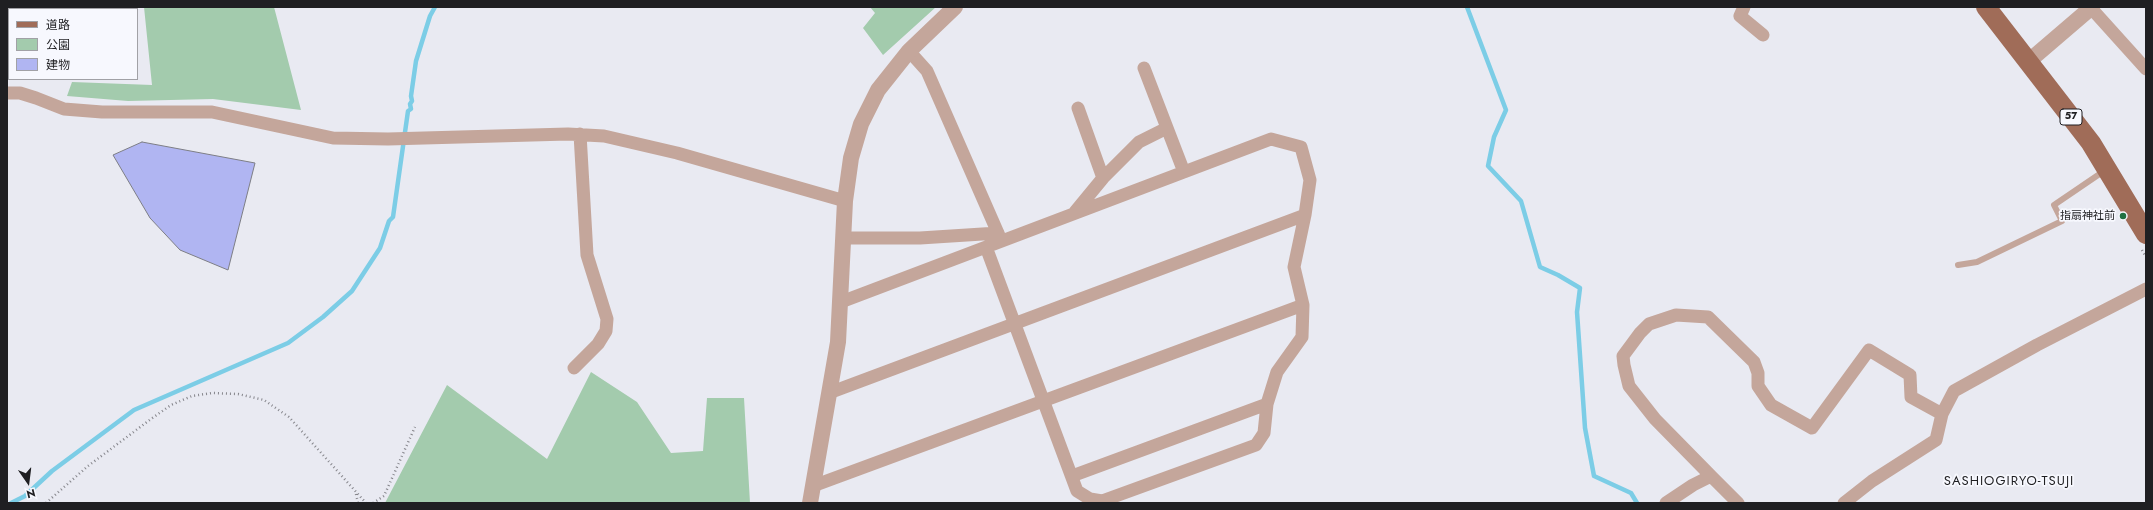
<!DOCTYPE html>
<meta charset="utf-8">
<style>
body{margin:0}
#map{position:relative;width:2153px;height:510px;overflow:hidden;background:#e9eaf2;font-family:Jost,"Noto Sans JP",sans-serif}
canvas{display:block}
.frame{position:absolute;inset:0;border:8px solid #1f1f22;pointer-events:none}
.legend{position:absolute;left:8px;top:8px;width:130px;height:72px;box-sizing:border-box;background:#f7f8fe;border:1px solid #a1a1a6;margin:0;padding:5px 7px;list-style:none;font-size:12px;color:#1f1f22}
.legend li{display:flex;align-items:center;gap:8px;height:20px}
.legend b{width:20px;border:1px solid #a1a1a6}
.north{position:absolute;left:8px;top:462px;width:40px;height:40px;-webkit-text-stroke:3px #f7f8fe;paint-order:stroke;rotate:166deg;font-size:11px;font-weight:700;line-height:16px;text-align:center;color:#1f1f22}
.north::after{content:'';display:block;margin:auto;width:14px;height:18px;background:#1f1f22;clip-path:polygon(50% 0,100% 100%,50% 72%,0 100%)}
</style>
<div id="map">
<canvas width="2153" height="510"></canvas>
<div class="frame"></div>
<ul class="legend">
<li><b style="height:5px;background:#a06c58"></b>道路</li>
<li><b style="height:11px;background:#a3cbad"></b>公園</li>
<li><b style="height:11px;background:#b0b5f2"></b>建物</li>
</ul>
<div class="north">N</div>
</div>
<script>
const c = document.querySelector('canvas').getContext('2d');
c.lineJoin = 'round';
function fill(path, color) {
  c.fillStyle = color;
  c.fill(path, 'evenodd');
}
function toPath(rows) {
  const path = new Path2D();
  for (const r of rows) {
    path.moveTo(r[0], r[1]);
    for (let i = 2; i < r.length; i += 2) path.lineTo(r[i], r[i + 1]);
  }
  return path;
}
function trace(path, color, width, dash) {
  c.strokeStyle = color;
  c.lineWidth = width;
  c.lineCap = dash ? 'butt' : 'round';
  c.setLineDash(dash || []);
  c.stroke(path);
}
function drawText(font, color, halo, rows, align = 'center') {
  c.font = font + ' Jost,"Noto Sans JP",sans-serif';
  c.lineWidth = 3.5;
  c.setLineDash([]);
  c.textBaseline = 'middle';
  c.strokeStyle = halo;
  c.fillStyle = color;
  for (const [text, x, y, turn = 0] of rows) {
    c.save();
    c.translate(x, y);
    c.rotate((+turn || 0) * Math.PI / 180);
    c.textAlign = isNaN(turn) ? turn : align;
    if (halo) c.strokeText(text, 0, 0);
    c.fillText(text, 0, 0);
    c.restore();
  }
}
fill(toPath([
 [144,7,274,7,301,110,213,99,128,101,67,96,72,82,152,85],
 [870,7,936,7,883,55,863,28,875,13],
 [591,372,637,402,671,453,703,451,707,398,744,398,750,503,385,503,447,385,547,459]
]), '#a3cbad');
trace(toPath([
 [1467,7,1506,110,1494,137,1488,166,1521,201,1540,267,1558,275,1580,288,1577,312,1585,428,1594,476,1631,493,1637,503],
 [11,503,25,496,52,471,134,410,288,343,323,317,352,291,380,248,389,221,393,217,408,111,411,109,410,104,412,101,411,96,416,61,430,16,435,7]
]), '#7ccde6', 4.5);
const building = toPath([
 [142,142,255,163,228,270,180,250,150,218,113,155,142,142]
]);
fill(building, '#b0b5f2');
trace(building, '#7d7e85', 1);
trace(toPath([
 [2142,250,2146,257],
 [356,494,358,503],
 [46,503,88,466,151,419,171,405,192,396,212,393,238,394,264,400,289,417,366,503],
 [373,503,384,496,415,427]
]), '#85858b', 2.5, [1, 3]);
trace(toPath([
 [1958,265,1977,262,2062,221,2054,205,2104,171]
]), '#c4a69b', 6);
trace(toPath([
 [1744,7,1740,16,1763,35],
 [2091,8,2146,69],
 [909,51,927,71,1001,240],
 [1144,68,1184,172],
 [7,93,20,93,36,98,64,109,102,112,212,112,333,138,388,139,568,134,604,136,677,153,845,201],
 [1078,108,1103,178],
 [1075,212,1103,178,1139,142,1167,128],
 [845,238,920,238,998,233],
 [986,247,1077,491,1090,499,1102,501,1256,445,1264,433,1267,404],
 [841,302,1271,139,1301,147,1310,180,1305,215,1294,267,1303,305,1302,337,1277,372,1267,404,1072,476],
 [574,368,598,344,606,331,607,319,587,255,580,134],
 [829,393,1305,215],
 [1711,476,1655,419,1629,386,1624,365,1623,356,1640,333,1649,324,1676,315,1708,317,1754,362,1758,373,1758,386,1771,405,1812,428,1869,350,1910,375,1911,397,1942,414],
 [813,486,1303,305],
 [1666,503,1693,485,1711,476,1738,503],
 [1844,503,1872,481,1936,440,1942,414,1954,391,2037,345,2146,289]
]), '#c4a69b', 13);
trace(toPath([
 [2029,61,2092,7],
 [810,503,838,342,845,201,851,158,861,124,878,90,909,51,955,7]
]), '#c4a69b', 16);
trace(toPath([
 [1986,7,2091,143,2146,234]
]), '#a06c58', 20);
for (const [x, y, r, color] of [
 [2123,216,4,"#207142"]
]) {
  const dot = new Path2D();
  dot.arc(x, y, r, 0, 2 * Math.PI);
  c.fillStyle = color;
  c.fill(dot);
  trace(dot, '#f7f8fe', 1.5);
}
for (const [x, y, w] of [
 [2071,117,22]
]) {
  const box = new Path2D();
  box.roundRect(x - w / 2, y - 8, w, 16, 3);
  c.fillStyle = '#f7f8fe';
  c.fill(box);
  trace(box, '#1f1f22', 1);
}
drawText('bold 10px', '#1f1f22', null, [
 ["57",2071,117]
]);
drawText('11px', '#1f1f22', '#f7f8fe', [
 ["指扇神社前",2115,216]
], 'right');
c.letterSpacing = '1px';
drawText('13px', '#1f1f22', '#f7f8fe', [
 ["SASHIOGIRYO-TSUJI",2009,482]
]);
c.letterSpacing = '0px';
</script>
